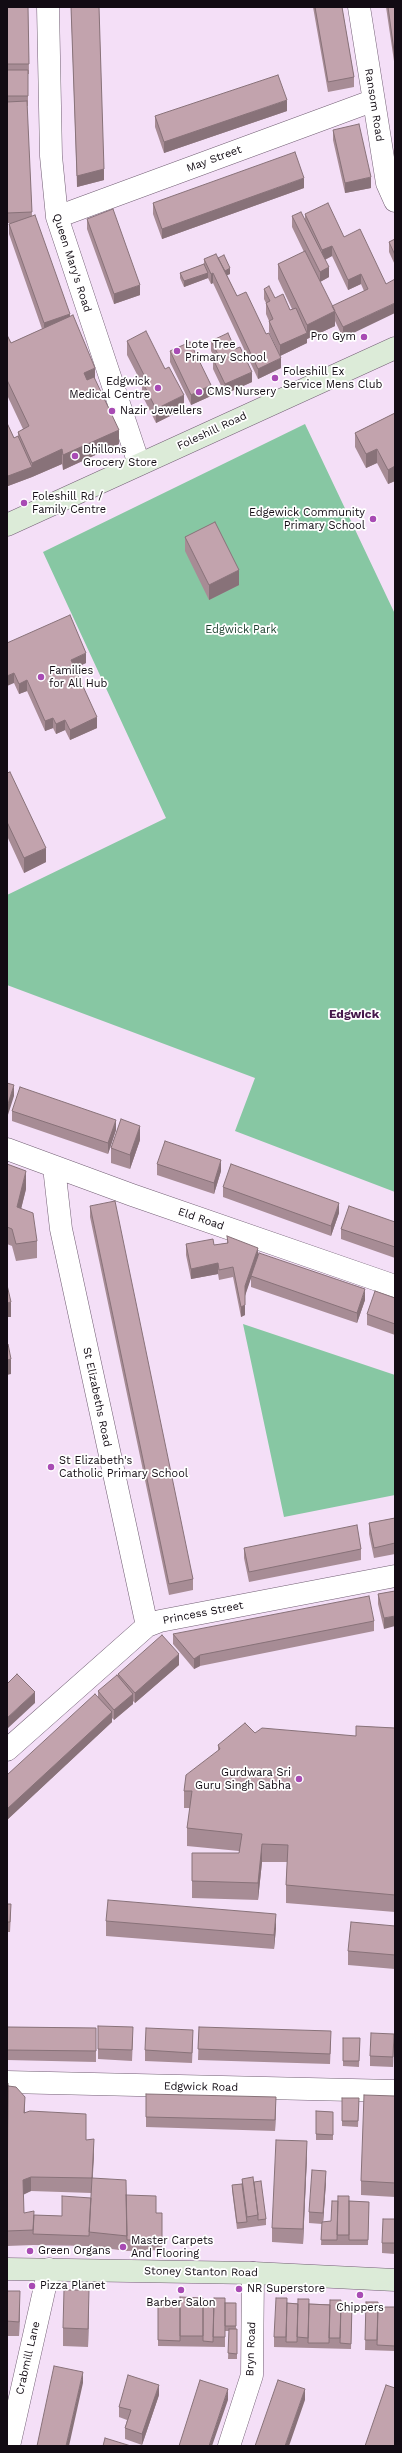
<!DOCTYPE html>
<style>
body{margin:0}
#map{position:relative;width:402px;height:2453px;overflow:hidden;background:#f4dff7;font-family:"Work Sans",sans-serif}
canvas{display:block}
.frame{position:absolute;inset:0;border:8px solid #120b13;pointer-events:none}
</style>
<div id="map">
<canvas width="402" height="2453"></canvas>
<div class="frame"></div>
</div>
<script>
const c = document.querySelector('canvas').getContext('2d');
c.lineJoin = 'round';
function fill(path, color) {
  c.fillStyle = color;
  c.fill(path, 'evenodd');
}
function toPath(rows) {
  const path = new Path2D();
  for (const r of rows) {
    path.moveTo(r[0], r[1]);
    for (let i = 2; i < r.length; i += 2) path.lineTo(r[i], r[i + 1]);
  }
  return path;
}
function trace(path, color, width, dash) {
  c.strokeStyle = color;
  c.lineWidth = width;
  c.lineCap = dash ? 'butt' : 'round';
  c.setLineDash(dash || []);
  c.stroke(path);
}
function drawText(font, color, halo, rows, align = 'center') {
  c.font = font + ' "Work Sans",sans-serif';
  c.lineWidth = 3.5;
  c.setLineDash([]);
  c.textBaseline = 'middle';
  c.strokeStyle = halo;
  c.fillStyle = color;
  for (const [text, x, y, turn = 0] of rows) {
    c.save();
    c.translate(x, y);
    c.rotate((+turn || 0) * Math.PI / 180);
    c.textAlign = isNaN(turn) ? turn : align;
    if (halo) c.strokeText(text, 0, 0);
    c.fillText(text, 0, 0);
    c.restore();
  }
}
fill(toPath([
 [305,424,395,614,395,1192,235,1131,255,1078,7,985,7,895,166,818,43,552],
 [243,1324,395,1375,395,1495,284,1517]
]), '#87c7a3');
const street = toPath([
 [48,7,51,156,57,217,139,464],
 [359,7,387,183,395,201],
 [57,217,372,101],
 [7,1149,132,1195,395,1286],
 [54,1167,61,1229,147,1626],
 [7,1750,147,1626,160,1621,395,1576],
 [7,2082,395,2091],
 [9,2446,49,2269],
 [229,2446,252,2375,253,2273]
]);
const secondary = toPath([
 [7,525,395,348],
 [7,2269,253,2273,395,2280]
]);
trace(street, '#725f74', 23);
trace(secondary, '#725f74', 23);
trace(street, '#fff', 22);
trace(secondary, '#dcebd8', 22);
fill(toPath([
 [7,7,28,7,29,74,28,74,28,106,27,106,32,216,70,317,119,444,63,470,62,464,32,477,8,486,7,484,7,423,14,438,18,436,18,432,23,429,7,395,7,335,11,343,42,329,9,234,9,224,11,223,7,223],
 [71,7,99,7,104,180,77,187],
 [313,7,342,7,354,77,354,87,328,92],
 [386,7,395,7,395,68],
 [287,111,164,153,155,127,155,116],
 [333,130,371,188,345,193,333,140],
 [304,188,162,239,153,214,153,203],
 [305,214,344,237,386,284,343,338,335,321,335,326,307,339,307,343,280,356,269,332,269,321,266,314,266,303,264,299,264,289,290,310,292,309,278,279,278,264,304,252,292,227,292,216,305,219],
 [332,256,348,290,361,284,364,291,332,307,320,282,329,277,325,260],
 [87,219,140,295,114,304,87,229],
 [395,239,395,265,389,252,389,242],
 [218,258,230,274,227,275,237,296,281,368,258,379,213,283,211,284,208,278,184,287,180,278,180,273,204,264,204,259],
 [127,341,184,409,156,423,142,395,142,384,127,355],
 [211,341,235,349,252,382,225,394,213,369,213,359,215,358,211,351],
 [170,351,211,396,191,405,170,362],
 [395,413,395,481,388,484,377,463,366,468,355,447,355,433],
 [185,537,239,585,209,600,185,551],
 [7,643,86,663,75,668,97,728,70,740,65,730,56,734,53,728,45,731,27,691,19,694,14,683],
 [7,773,46,862,24,873,7,836],
 [12,1111,116,1130,108,1154,12,1121],
 [140,1140,130,1169,111,1163,111,1148],
 [7,1164,26,1189,21,1209,37,1241,37,1258,16,1261,12,1246,7,1244],
 [157,1164,221,1171,214,1194,157,1175],
 [223,1187,339,1213,331,1236,223,1197],
 [90,1206,193,1579,193,1590,169,1595,90,1217],
 [395,1222,395,1258,341,1239,341,1229],
 [227,1236,258,1256,365,1300,357,1323,251,1287,251,1277,245,1295,245,1315,241,1317,233,1277,219,1280,218,1274,191,1279,186,1255,186,1244,214,1245,227,1243],
 [395,1298,395,1335,367,1325,367,1314],
 [395,1518,395,1554,374,1558,369,1534,369,1523],
 [244,1548,361,1549,361,1560,249,1582,244,1558],
 [395,1591,384,1629,378,1604,378,1594],
 [374,1621,374,1631,200,1666,194,1669,173,1644,173,1634],
 [179,1665,135,1703,133,1701,133,1704,114,1720,112,1718,112,1722,7,1820,7,1775,98,1697,98,1691,118,1677,118,1674],
 [356,1726,395,1728,395,1912,286,1903,286,1885,287,1862,262,1862,258,1900,192,1898,192,1853,239,1853,239,1851,187,1846,187,1828,190,1808,184,1808,184,1791,218,1751,218,1745,255,1733,356,1736],
 [7,1904,11,1914,10,1932,7,1932],
 [106,1921,276,1928,274,1949,106,1936],
 [395,1926,395,1969,348,1965,348,1951],
 [7,2027,96,2028,96,2062,7,2060],
 [199,2027,331,2041,330,2064,198,2060],
 [133,2038,132,2061,98,2059,98,2049],
 [343,2038,360,2038,359,2067,343,2066],
 [193,2040,192,2063,145,2061,145,2050],
 [394,2044,393,2067,370,2066,370,2056],
 [7,2083,25,2113,86,2140,94,2154,92,2178,126,2195,156,2213,162,2213,162,2250,127,2251,89,2246,33,2245,7,2246],
 [31,2191,91,2193,91,2198,62,2216,34,2215,24,2213,23,2194],
 [146,2094,276,2108,275,2131,146,2127],
 [395,2096,395,2197,361,2195,361,2181],
 [342,2098,359,2098,358,2127,342,2126],
 [316,2111,333,2112,333,2140,316,2140],
 [307,2156,303,2244,272,2242,272,2228],
 [242,2179,254,2182,266,2219,266,2225,237,2229,232,2190,232,2185,242,2184],
 [326,2182,323,2222,331,2221,349,2201,369,2202,368,2245,321,2245,322,2224,309,2223,309,2212],
 [395,2219,395,2254,382,2253,382,2243],
 [7,2291,20,2306,19,2336,7,2336],
 [158,2301,236,2303,236,2329,237,2329,237,2359,228,2359,229,2331,225,2331,225,2330,225,2347,158,2346],
 [366,2302,378,2307,395,2307,395,2351,365,2350],
 [287,2303,352,2305,351,2349,274,2347,274,2337],
 [89,2308,88,2347,63,2346,63,2328],
 [159,2395,142,2445,125,2439,125,2428,127,2420,119,2417,119,2407]
]), '#a78c95');
fill(toPath([
 [287,100,287,111,164,153,164,142],
 [104,169,104,180,77,187,77,176],
 [371,177,371,188,345,193,345,183],
 [304,178,304,188,162,239,162,229],
 [332,246,332,256,322,261,322,250],
 [329,267,329,277,320,282,320,272],
 [230,268,230,274,223,277,223,272],
 [208,273,208,278,184,287,184,281],
 [213,273,213,283,211,284,211,274],
 [361,274,361,284,348,290,348,280],
 [140,285,140,295,114,304,114,294],
 [395,303,395,313,343,338,343,327],
 [335,311,335,326,307,339,307,343,280,356,280,345,307,333,307,325],
 [70,314,70,325,44,334,44,323],
 [281,358,281,368,258,379,258,369],
 [95,368,95,383,84,387,84,373],
 [252,372,252,382,225,394,225,384],
 [211,385,211,396,191,405,191,395],
 [184,395,184,409,156,423,156,409],
 [119,430,119,444,63,470,63,455],
 [62,449,62,464,32,477,8,486,8,476,32,467,32,463],
 [377,449,377,463,366,468,366,454],
 [395,466,395,481,388,484,388,470],
 [239,570,239,585,209,600,209,585],
 [86,653,86,663,71,670,71,660],
 [14,673,14,683,7,686,7,676],
 [27,680,27,691,19,694,19,684],
 [97,717,97,728,70,740,70,730],
 [53,718,53,728,45,731,45,721],
 [65,720,65,730,56,734,56,724],
 [46,848,46,862,24,873,24,858],
 [14,1085,14,1096,7,1118,7,1107],
 [116,1120,116,1130,108,1154,108,1143],
 [140,1126,140,1140,130,1169,130,1155],
 [221,1160,221,1171,214,1194,214,1183],
 [26,1171,26,1189,17,1225,17,1207],
 [339,1203,339,1213,331,1236,331,1226],
 [258,1248,258,1258,245,1296,245,1286],
 [218,1263,218,1274,191,1279,191,1269],
 [365,1289,365,1300,357,1323,357,1313],
 [11,1302,11,1317,7,1317,7,1303],
 [245,1305,245,1315,241,1317,241,1307],
 [11,1359,11,1374,7,1375,7,1360],
 [395,1616,395,1626,384,1629,384,1618],
 [179,1654,179,1665,135,1703,135,1693],
 [200,1655,200,1666,194,1669,194,1659],
 [35,1692,35,1703,7,1729,7,1718],
 [133,1694,133,1704,114,1720,114,1710],
 [112,1712,112,1722,7,1820,7,1809],
 [262,1844,262,1862,258,1900,258,1883],
 [276,1914,276,1928,274,1949,274,1935],
 [25,2097,25,2111,24,2128,24,2113],
 [276,2097,276,2108,275,2131,275,2120],
 [94,2139,94,2154,92,2193,92,2178],
 [307,2141,307,2156,303,2244,303,2229],
 [326,2171,326,2182,323,2224,323,2213],
 [31,2177,31,2191,23,2195,23,2180],
 [89,2290,89,2308,88,2347,88,2329],
 [20,2291,20,2306,19,2336,19,2322],
 [83,2372,83,2383,69,2446,66,2446],
 [159,2385,159,2395,142,2445,142,2434],
 [228,2389,228,2400,212,2446,209,2446],
 [305,2389,305,2400,289,2446,285,2446]
]), '#887279');
const building = toPath([
 [7,7,28,7,29,64,7,64,7,7],
 [71,7,99,7,104,169,77,176,71,7],
 [315,7,342,7,354,77,328,82,315,7],
 [388,7,395,7,395,58,388,7],
 [7,70,28,70,28,96,7,96,7,70],
 [278,75,287,100,164,142,155,116,278,75],
 [27,101,32,212,7,213,7,102,27,101],
 [359,124,371,177,345,183,333,130,359,124],
 [295,152,304,178,162,229,153,203,295,152],
 [328,203,344,237,360,229,386,284,395,279,395,303,343,327,332,306,368,289,361,274,348,280,332,246,322,250,305,214,328,203],
 [113,209,140,285,114,294,87,219,113,209],
 [301,212,329,267,320,272,292,216,301,212],
 [35,215,70,314,44,323,9,224,35,215],
 [395,239,395,255,389,242,395,239],
 [305,251,335,311,307,325,278,264,305,251],
 [216,254,237,296,246,292,266,334,269,333,281,358,258,369,213,273,211,274,204,259,216,254],
 [224,255,230,268,225,271,218,258,224,255],
 [204,264,208,273,184,281,180,273,204,264],
 [269,286,275,298,283,294,290,310,296,308,307,333,280,345,269,321,273,319,266,303,270,301,264,289,269,286],
 [73,315,95,368,84,373,87,380,94,377,119,430,63,455,62,449,32,463,18,432,29,426,7,380,7,335,11,343,73,315],
 [146,331,165,369,169,367,184,395,156,409,142,381,146,379,127,341,146,331],
 [228,333,235,349,240,347,252,372,225,384,213,359,219,356,211,341,228,333],
 [190,342,211,385,191,395,170,351,190,342],
 [395,413,395,466,388,470,377,449,366,454,355,433,395,413],
 [7,423,14,438,18,436,32,467,8,476,7,474,7,423],
 [215,522,239,570,209,585,185,537,215,522],
 [70,615,86,653,71,660,97,717,70,730,65,720,56,724,53,718,45,721,27,680,19,684,14,673,7,676,7,643,70,615],
 [10,772,46,848,24,858,7,822,7,773,10,772],
 [7,1083,14,1085,7,1107,7,1083],
 [20,1087,116,1120,108,1143,12,1111,20,1087],
 [121,1119,140,1126,130,1155,111,1148,121,1119],
 [165,1141,221,1160,214,1183,157,1164,165,1141],
 [7,1164,26,1171,17,1207,33,1213,37,1241,16,1244,12,1229,7,1227,7,1164],
 [231,1164,339,1203,331,1226,223,1187,231,1164],
 [115,1201,193,1579,169,1584,90,1206,115,1201],
 [349,1206,395,1222,395,1247,341,1229,349,1206],
 [227,1236,258,1248,245,1286,245,1305,241,1307,233,1267,219,1270,218,1263,191,1269,186,1244,213,1239,214,1245,228,1243,227,1236],
 [259,1253,365,1289,357,1313,251,1276,259,1253],
 [7,1285,11,1302,7,1303,7,1285],
 [375,1291,395,1298,395,1324,367,1314,375,1291],
 [7,1344,8,1344,11,1359,7,1360,7,1344],
 [395,1518,395,1543,374,1548,369,1523,395,1518],
 [357,1525,361,1549,249,1572,244,1548,357,1525],
 [395,1591,395,1616,384,1618,378,1594,395,1591],
 [369,1596,374,1621,200,1655,194,1659,173,1634,369,1596],
 [162,1635,179,1654,135,1693,118,1674,162,1635],
 [17,1674,35,1692,7,1718,7,1684,17,1674],
 [117,1675,133,1694,114,1710,98,1691,117,1675],
 [95,1694,112,1712,7,1809,7,1775,95,1694],
 [245,1723,255,1733,262,1728,356,1736,356,1726,395,1728,395,1895,286,1885,288,1845,262,1844,258,1883,192,1881,192,1853,239,1853,242,1834,187,1828,192,1791,184,1791,186,1775,220,1749,218,1745,245,1723],
 [108,1900,276,1914,274,1935,106,1921,108,1900],
 [7,1904,11,1904,10,1922,7,1922,7,1904],
 [351,1922,395,1926,395,1955,348,1951,351,1922],
 [98,2026,133,2027,132,2050,98,2049,98,2026],
 [7,2027,96,2028,96,2051,7,2050,7,2027],
 [199,2027,331,2031,330,2054,198,2049,199,2027],
 [146,2028,193,2030,192,2053,145,2050,146,2028],
 [371,2033,394,2034,393,2057,370,2056,371,2033],
 [343,2038,360,2038,359,2061,343,2061,343,2038],
 [7,2083,8,2083,7,2172,7,2083],
 [8,2086,16,2087,25,2097,24,2113,30,2111,86,2114,86,2140,94,2139,92,2178,31,2177,23,2180,24,2213,34,2211,33,2230,7,2231,8,2086],
 [146,2094,276,2097,275,2120,146,2117,146,2094],
 [364,2095,395,2096,395,2183,361,2181,364,2095],
 [342,2098,359,2098,358,2121,342,2121,342,2098],
 [316,2111,333,2112,333,2135,316,2134,316,2111],
 [276,2140,307,2141,303,2229,272,2228,276,2140],
 [312,2170,326,2171,323,2213,309,2212,312,2170],
 [253,2177,258,2215,247,2217,242,2179,253,2177],
 [92,2178,126,2180,127,2236,89,2232,92,2178],
 [261,2181,266,2219,258,2220,258,2215,254,2182,261,2181],
 [242,2184,247,2222,237,2223,232,2185,242,2184],
 [126,2195,156,2196,156,2213,162,2213,162,2239,127,2240,126,2195],
 [62,2196,91,2198,89,2236,33,2234,34,2215,62,2216,62,2196],
 [338,2196,349,2196,349,2235,337,2235,338,2196],
 [332,2201,338,2201,337,2240,321,2240,322,2222,331,2221,332,2201],
 [349,2201,369,2202,368,2240,349,2240,349,2201],
 [383,2219,395,2219,395,2243,382,2243,383,2219],
 [64,2290,89,2290,88,2329,63,2328,64,2290],
 [7,2291,20,2291,19,2322,7,2321,7,2291],
 [180,2297,203,2298,203,2336,180,2336,180,2297],
 [214,2298,225,2298,225,2337,213,2337,214,2298],
 [276,2298,287,2298,286,2337,274,2337,276,2298],
 [298,2299,309,2299,308,2338,297,2337,298,2299],
 [330,2300,341,2300,340,2338,329,2338,330,2300],
 [158,2301,180,2302,180,2341,158,2340,158,2301],
 [366,2302,378,2302,377,2340,365,2340,366,2302],
 [203,2303,214,2303,213,2342,203,2341,203,2303],
 [225,2303,236,2303,236,2326,225,2326,225,2303],
 [287,2303,298,2304,297,2342,286,2342,287,2303],
 [309,2304,330,2305,329,2343,308,2343,309,2304],
 [341,2305,352,2305,351,2344,340,2343,341,2305],
 [378,2307,395,2307,395,2346,377,2345,378,2307],
 [229,2329,237,2329,237,2354,228,2353,229,2329],
 [54,2366,83,2372,66,2446,37,2446,54,2366],
 [128,2375,159,2385,142,2434,125,2428,131,2410,119,2407,128,2375],
 [200,2380,228,2389,209,2446,179,2446,200,2380],
 [278,2380,305,2389,285,2446,255,2446,278,2380],
 [386,2385,395,2388,395,2446,365,2446,386,2385],
 [105,2438,131,2446,103,2446,105,2438]
]);
fill(building, '#c2a3ad');
trace(building, '#887279', 1);
for (const [x, y, r, color] of [
 [364,337,4,"#a84bb4"],
 [177,351,4,"#a84bb4"],
 [275,378,4,"#a84bb4"],
 [158,388,4,"#a84bb4"],
 [199,392,4,"#a84bb4"],
 [112,411,4,"#a84bb4"],
 [75,456,4,"#a84bb4"],
 [24,503,4,"#a84bb4"],
 [373,519,4,"#a84bb4"],
 [41,677,4,"#a84bb4"],
 [51,1467,4,"#a84bb4"],
 [299,1779,4,"#a84bb4"],
 [123,2247,4,"#a84bb4"],
 [30,2251,4,"#a84bb4"],
 [32,2286,4,"#a84bb4"],
 [239,2289,4,"#a84bb4"],
 [181,2290,4,"#a84bb4"],
 [360,2295,4,"#a84bb4"]
]) {
  const dot = new Path2D();
  dot.arc(x, y, r, 0, 2 * Math.PI);
  c.fillStyle = color;
  c.fill(dot);
  trace(dot, '#fff', 1.5);
}
drawText('11px', '#120b13', '#fff', [
 ["Ransom Road",374,105,81],
 ["May Street",214,159,-20],
 ["Queen Mary's Road",72,263,72],
 ["Foleshill Road",212,431,-25],
 ["Eld Road",201,1219,19],
 ["St Elizabeths Road",97,1397,78],
 ["Princess Street",203,1613,-11],
 ["Edgwick Road",201,2087,1],
 ["Stoney Stanton Road",201,2272,1],
 ["Bryn Road",251,2349,-88],
 ["Crabmill Lane",28,2358,-77]
]);
drawText('11px', '#120b13', '#fff', [
 ["Pro Gym",356,337,"right"],
 ["Lote Tree",185,345],
 ["Primary School",185,358],
 ["Foleshill Ex",283,372],
 ["Service Mens Club",283,385],
 ["Edgwick",150,382,"right"],
 ["Medical Centre",150,395,"right"],
 ["CMS Nursery",207,392],
 ["Nazir Jewellers",120,411],
 ["Dhillons",83,450],
 ["Grocery Store",83,463],
 ["Foleshill Rd /",32,497],
 ["Family Centre",32,510],
 ["Edgewick Community",365,513,"right"],
 ["Primary School",365,526,"right"],
 ["Families",49,671],
 ["for All Hub",49,684],
 ["St Elizabeth's",59,1461],
 ["Catholic Primary School",59,1474],
 ["Gurdwara Sri",291,1773,"right"],
 ["Guru Singh Sabha",291,1786,"right"],
 ["Master Carpets",131,2241],
 ["And Flooring",131,2254],
 ["Green Organs",38,2251],
 ["Pizza Planet",40,2286],
 ["NR Superstore",247,2289],
 ["Barber Salon",181,2303,"center"],
 ["Chippers",360,2308,"center"]
], 'left');
drawText('11px', '#1a3f2c', '#fff', [
 ["Edgwick Park",241,630]
]);
drawText('bold 12px', '#45184b', '#fff', [
 ["Edgwick",354,1014]
]);
</script>
